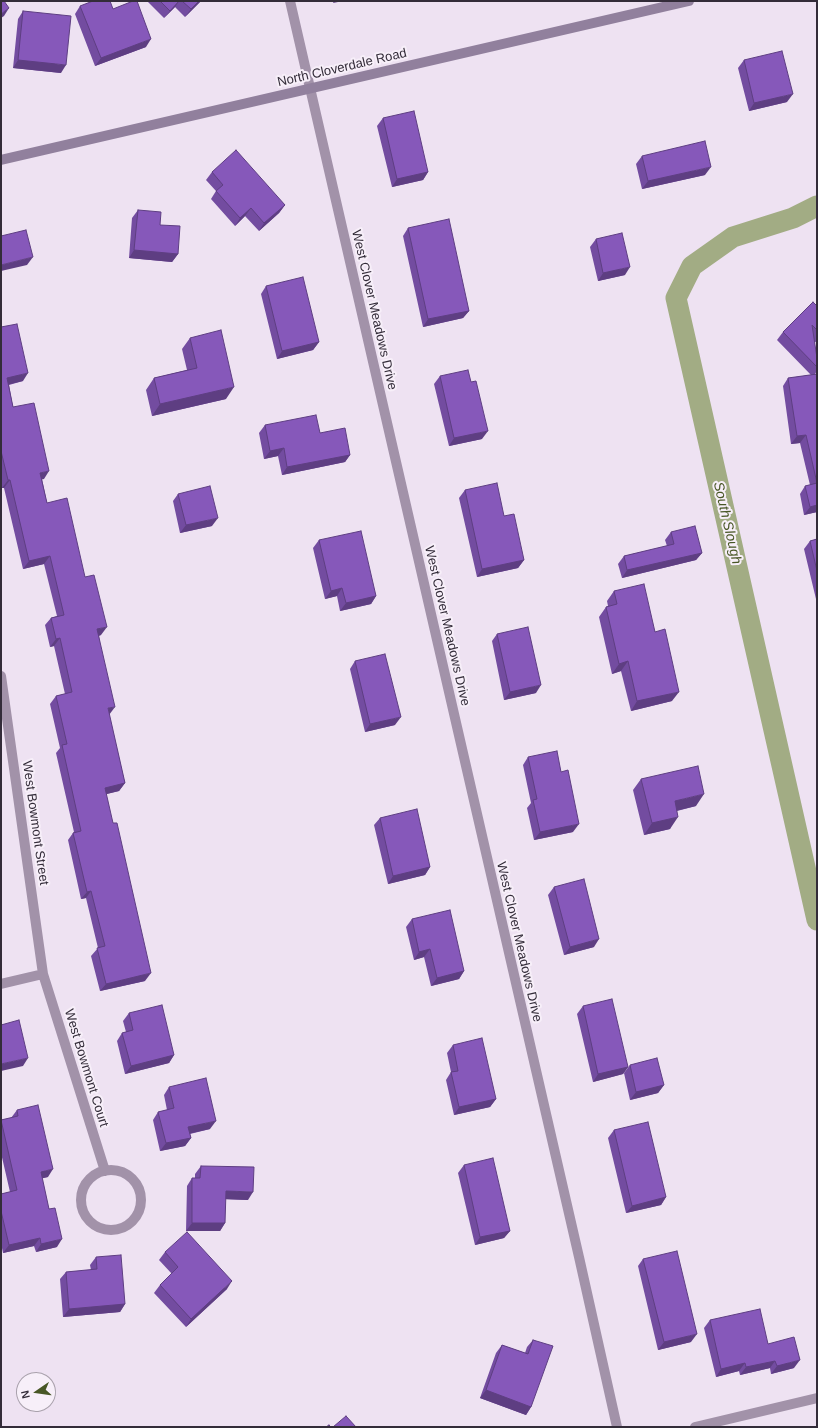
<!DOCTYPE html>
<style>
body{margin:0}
#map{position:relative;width:818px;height:1428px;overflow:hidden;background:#eee2f2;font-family:Arial,sans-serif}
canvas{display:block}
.frame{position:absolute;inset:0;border:2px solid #332c39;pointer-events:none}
.north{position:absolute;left:16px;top:1372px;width:40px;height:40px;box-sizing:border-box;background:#f7eff9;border:1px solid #a9a1ac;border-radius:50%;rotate:257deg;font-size:11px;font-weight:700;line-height:16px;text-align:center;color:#332c39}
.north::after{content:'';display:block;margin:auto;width:14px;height:18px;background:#485726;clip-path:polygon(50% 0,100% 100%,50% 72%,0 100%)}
</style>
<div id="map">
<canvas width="818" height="1428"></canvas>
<div class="frame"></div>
<div class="north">N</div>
</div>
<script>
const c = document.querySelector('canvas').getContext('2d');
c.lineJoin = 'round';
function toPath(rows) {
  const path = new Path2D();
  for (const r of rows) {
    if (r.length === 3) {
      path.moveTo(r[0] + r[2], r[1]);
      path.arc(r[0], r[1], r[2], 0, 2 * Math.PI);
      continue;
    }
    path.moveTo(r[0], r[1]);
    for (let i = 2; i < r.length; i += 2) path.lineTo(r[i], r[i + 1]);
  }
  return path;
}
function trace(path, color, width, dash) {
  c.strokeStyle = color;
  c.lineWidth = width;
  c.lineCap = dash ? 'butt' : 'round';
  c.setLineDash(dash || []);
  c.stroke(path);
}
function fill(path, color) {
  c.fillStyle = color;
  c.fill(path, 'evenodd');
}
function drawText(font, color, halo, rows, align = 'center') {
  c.font = font + ' Arial,sans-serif';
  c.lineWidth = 4;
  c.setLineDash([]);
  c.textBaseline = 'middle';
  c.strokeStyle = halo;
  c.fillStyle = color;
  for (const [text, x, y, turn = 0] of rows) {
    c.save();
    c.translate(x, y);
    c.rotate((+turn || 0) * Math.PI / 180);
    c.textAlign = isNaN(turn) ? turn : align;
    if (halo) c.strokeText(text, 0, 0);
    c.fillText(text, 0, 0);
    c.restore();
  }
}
trace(toPath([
 [817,206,793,218,733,237,692,266,676,298,817,920]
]), '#a2ac84', 21);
trace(toPath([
 [290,1,579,1257,617,1427],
 [1,676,43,974,105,1171],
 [1,984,43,974],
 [111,1200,30],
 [695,1427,817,1398]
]), '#a292a9', 10);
trace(toPath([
 [1,160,689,1]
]), '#91809d', 10);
fill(toPath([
 [147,1,201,1,185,17,175,7,164,18],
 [80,6,113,9,146,47,95,66,75,14],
 [23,11,61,73,13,68,18,19],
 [744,60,787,102,749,111,738,68],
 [383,118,428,172,423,180,392,187,377,126],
 [642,156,705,175,642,189,636,164],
 [212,172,285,205,279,213,259,231,245,216,235,226,211,199,216,191,206,180],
 [138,210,160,225,178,254,172,262,129,258,132,218],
 [408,228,469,311,463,318,423,327,403,236],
 [596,239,625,275,598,281,590,247],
 [266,286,319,342,313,350,277,359,261,294],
 [817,306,817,343,814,341,817,358,817,371,815,374,817,374,817,513,817,512,804,515,800,494,805,486,810,485,800,443,791,444,783,386,788,378,811,375,777,340,783,332],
 [1,327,23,381,9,385,13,407,44,479,42,479,47,503,85,577,101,635,99,636,109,715,125,783,119,791,106,794,145,981,100,991,91,956,98,948,86,898,81,899,68,840,73,833,74,832,56,753,60,748,50,704,56,696,65,694,54,646,50,647,45,625,51,618,57,616,44,564,23,569,4,488,2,488,1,484],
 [190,338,226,399,152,416,146,390,154,378,187,370,182,349],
 [440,376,482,439,449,446,434,384],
 [265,425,320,433,350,455,345,462,282,475,278,456,264,459,259,433],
 [465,490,504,516,524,560,518,568,477,577,459,498],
 [178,494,212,526,180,533,173,501],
 [671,532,702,553,696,560,622,578,618,564,624,556,667,546,665,540],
 [817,539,817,599,816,599,804,549,810,541],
 [319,540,376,596,371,604,340,611,337,596,325,599,313,548],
 [614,591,655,632,672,701,631,711,621,671,612,674,599,617,606,607,608,606,607,601],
 [497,634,536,693,504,700,492,641],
 [355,661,395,725,365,732,350,669],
 [528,757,573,832,534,840,527,808,531,803,523,765],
 [641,779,696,806,677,811,670,829,644,835,633,790],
 [380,818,430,867,425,875,388,884,374,825],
 [554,887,594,947,564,955,548,895],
 [412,919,464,971,459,979,431,986,424,957,414,960,406,927],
 [583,1006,628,1067,623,1074,593,1082,577,1014],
 [129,1013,174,1055,169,1063,125,1074,117,1041,122,1033,126,1032,123,1021],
 [453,1045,496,1099,490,1107,454,1115,446,1080,451,1072,447,1053],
 [630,1065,664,1085,658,1093,630,1100,624,1073],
 [169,1087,210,1129,190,1134,191,1138,185,1146,160,1151,153,1120,158,1112,167,1110,164,1095],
 [17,1110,48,1177,42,1178,57,1247,36,1252,34,1246,3,1253,1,1243,1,1194,10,1192,1,1153,1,1120,11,1118],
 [614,1130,666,1197,661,1205,626,1213,608,1138],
 [464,1165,510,1231,504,1238,475,1245,458,1173],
 [201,1166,248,1200,225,1199,225,1223,220,1231,186,1231,187,1186,192,1178,195,1178,195,1174],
 [165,1252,227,1289,186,1327,154,1293,160,1285,172,1274,159,1260],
 [96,1257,125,1304,120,1312,63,1317,60,1279,66,1272,91,1270,90,1265],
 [643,1259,691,1342,658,1350,638,1266],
 [710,1320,768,1344,794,1368,771,1374,770,1368,740,1375,739,1371,716,1377,704,1328],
 [533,1340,531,1407,526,1415,480,1398,496,1353,502,1345,525,1353,527,1347]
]), '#734ca0');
fill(toPath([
 [179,1,175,7,164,18,170,11],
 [199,1,201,1,185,17,191,9],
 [334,1,343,1,333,3],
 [9,8,4,16,1,18,1,14],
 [151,39,146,47,95,66,101,58],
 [18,60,66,65,61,73,13,68],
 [793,94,787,102,749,111,754,103],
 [711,167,705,175,642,189,648,181],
 [428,172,423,180,392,187,397,179],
 [285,205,279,213,259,231,264,223],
 [251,208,245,216,235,226,240,218],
 [134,250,178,254,172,262,129,258],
 [33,257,27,265,1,271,1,265],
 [630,267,625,275,598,281,603,273],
 [469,311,463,318,423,327,428,319],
 [319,342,313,350,277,359,282,351],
 [28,373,23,381,2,386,7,378],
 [234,387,226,399,152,416,160,404],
 [488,431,482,439,449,446,454,438],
 [806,435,800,443,791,444,797,436],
 [284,448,278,456,264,459,270,451],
 [350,455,345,462,282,475,287,467],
 [49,471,44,479,35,481,40,473],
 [8,480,10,480,4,488,2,488],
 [817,505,817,512,804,515,810,507],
 [218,518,212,526,180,533,186,525],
 [702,553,696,560,622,578,627,570],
 [50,556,44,564,23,569,29,561],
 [524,560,518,568,477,577,482,569],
 [342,588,337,596,325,599,331,591],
 [376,596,371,604,340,611,346,603],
 [107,627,101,635,92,637,97,629],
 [60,638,54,646,50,647,56,639],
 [628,661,621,671,612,674,619,664],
 [541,685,536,693,504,700,510,692],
 [679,692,672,701,631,711,637,701],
 [115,707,109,715,108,708],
 [401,717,395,725,365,732,370,724],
 [125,783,119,791,99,796,105,788],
 [704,794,696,806,667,813,675,801],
 [678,817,670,829,644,835,652,823],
 [579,824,573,832,534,840,540,832],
 [430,867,425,875,388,884,393,876],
 [91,891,86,898,81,899,87,892],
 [599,939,594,947,564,955,570,947],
 [430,949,424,957,414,960,419,952],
 [464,971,459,979,431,986,437,978],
 [151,973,145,981,100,991,106,984],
 [174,1055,169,1063,125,1074,131,1066],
 [28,1058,23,1066,1,1071,1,1064],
 [628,1067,623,1074,593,1082,598,1074],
 [664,1085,658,1093,630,1100,636,1092],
 [496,1099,490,1107,454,1115,459,1107],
 [216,1121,210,1129,183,1135,188,1127],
 [191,1138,185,1146,160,1151,166,1143],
 [53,1169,48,1177,35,1180,41,1172],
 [226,1191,253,1192,248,1200,220,1199],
 [666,1197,661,1205,626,1213,632,1206],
 [192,1223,225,1223,220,1231,186,1231],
 [510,1231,504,1238,475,1245,480,1237],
 [40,1238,34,1246,3,1253,9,1245],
 [62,1239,57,1247,36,1252,41,1244],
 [232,1281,227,1289,186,1327,191,1319],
 [125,1304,120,1312,63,1317,69,1309],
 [697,1334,691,1342,658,1350,664,1342],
 [800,1360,794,1368,771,1374,777,1366],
 [775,1361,770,1368,740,1375,746,1367],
 [745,1363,739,1371,716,1377,721,1369],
 [486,1390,531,1407,526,1415,480,1398]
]), '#5e3e82');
const building = toPath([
 [1,1,4,1,9,8,1,14,1,1],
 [93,1,110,1,113,9,133,1,137,1,151,39,101,58,80,6,93,1],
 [160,1,179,1,170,11,160,1],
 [182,1,199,1,191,9,182,1],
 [23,11,71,16,66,65,18,60,23,11],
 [782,51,793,94,754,103,744,60,782,51],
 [414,111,428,172,397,179,383,118,414,111],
 [705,141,711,167,648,181,642,156,705,141],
 [236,150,285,205,264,223,251,208,240,218,216,191,223,185,212,172,236,150],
 [138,210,161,212,160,225,180,226,178,254,134,250,138,210],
 [449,219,469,311,428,319,408,228,449,219],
 [26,230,33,257,1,265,1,236,26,230],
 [622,233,630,267,603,273,596,239,622,233],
 [303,277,319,342,282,351,266,286,303,277],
 [813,302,817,306,817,330,812,325,817,358,817,367,783,332,813,302],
 [17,324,28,373,7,378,13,407,34,403,49,471,40,473,47,503,67,498,85,577,94,575,107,627,97,629,115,707,108,708,125,783,105,788,113,823,117,823,151,973,106,984,97,948,105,946,91,891,87,892,73,833,81,831,62,745,67,744,56,696,72,692,60,638,56,639,51,618,64,615,50,556,29,561,10,480,8,480,1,451,1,327,17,324],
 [221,330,234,387,160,404,154,378,197,368,190,338,221,330],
 [468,370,471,382,476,381,488,431,454,438,440,376,468,370],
 [817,374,817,505,810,507,805,486,817,483,806,435,797,436,788,378,817,374],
 [316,415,320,433,345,428,350,455,287,467,284,448,270,451,265,425,316,415],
 [497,483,504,516,514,514,524,560,482,569,465,490,497,483],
 [210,486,218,518,186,525,178,494,210,486],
 [695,526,702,553,627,570,624,556,674,544,671,532,695,526],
 [361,531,376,596,346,603,342,588,331,591,319,540,361,531],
 [817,539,817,571,810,541,817,539],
 [644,584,655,632,665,629,679,692,637,701,628,661,619,664,606,607,617,604,614,591,644,584],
 [528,627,541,685,510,692,497,634,528,627],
 [385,654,401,717,370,724,355,661,385,654],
 [557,751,561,772,568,770,579,824,540,832,533,800,537,799,528,757,557,751],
 [698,766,704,794,675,801,678,817,652,823,641,779,698,766],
 [417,809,430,867,393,876,380,818,417,809],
 [584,879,599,939,570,947,554,887,584,879],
 [450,910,464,971,437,978,430,949,419,952,412,919,450,910],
 [612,999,628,1067,598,1074,583,1006,612,999],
 [162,1005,174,1055,131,1066,122,1033,133,1030,129,1013,162,1005],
 [19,1020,28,1058,1,1064,1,1025,19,1020],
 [482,1038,496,1099,459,1107,451,1072,458,1071,453,1045,482,1038],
 [657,1058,664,1085,636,1092,630,1065,657,1058],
 [206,1078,216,1121,188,1127,191,1138,166,1143,158,1112,174,1108,169,1087,206,1078],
 [38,1105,53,1169,41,1172,49,1209,55,1208,62,1239,41,1244,40,1238,9,1245,1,1211,1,1194,17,1190,1,1120,18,1116,17,1110,38,1105],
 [648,1122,666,1197,632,1206,614,1130,648,1122],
 [493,1158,510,1231,480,1237,464,1165,493,1158],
 [201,1166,254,1167,253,1192,226,1191,225,1223,192,1223,192,1178,200,1178,201,1166],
 [187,1232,232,1281,191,1319,160,1285,178,1267,165,1252,187,1232],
 [677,1251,697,1334,664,1342,643,1259,677,1251],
 [121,1255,125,1304,69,1309,66,1272,97,1269,96,1257,121,1255],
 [760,1309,768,1344,794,1337,800,1360,777,1366,775,1361,746,1367,745,1363,721,1369,710,1320,760,1309],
 [533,1340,553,1346,531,1407,486,1390,502,1345,528,1354,533,1340],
 [346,1416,356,1427,333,1427,346,1416],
 [329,1425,331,1427,326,1427,329,1425]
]);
fill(building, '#8658ba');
trace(building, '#5e3e82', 1);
drawText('13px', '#332c39', '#f7eff9', [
 ["North Cloverdale Road",342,68,-13],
 ["West Clover Meadows Drive",374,310,77],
 ["West Clover Meadows Drive",447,626,77],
 ["West Bowmont Street",35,823,82],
 ["West Clover Meadows Drive",519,942,77],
 ["West Bowmont Court",86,1068,73]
]);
drawText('italic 14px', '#485726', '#f7eff9', [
 ["South Slough",727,523,77]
]);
</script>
